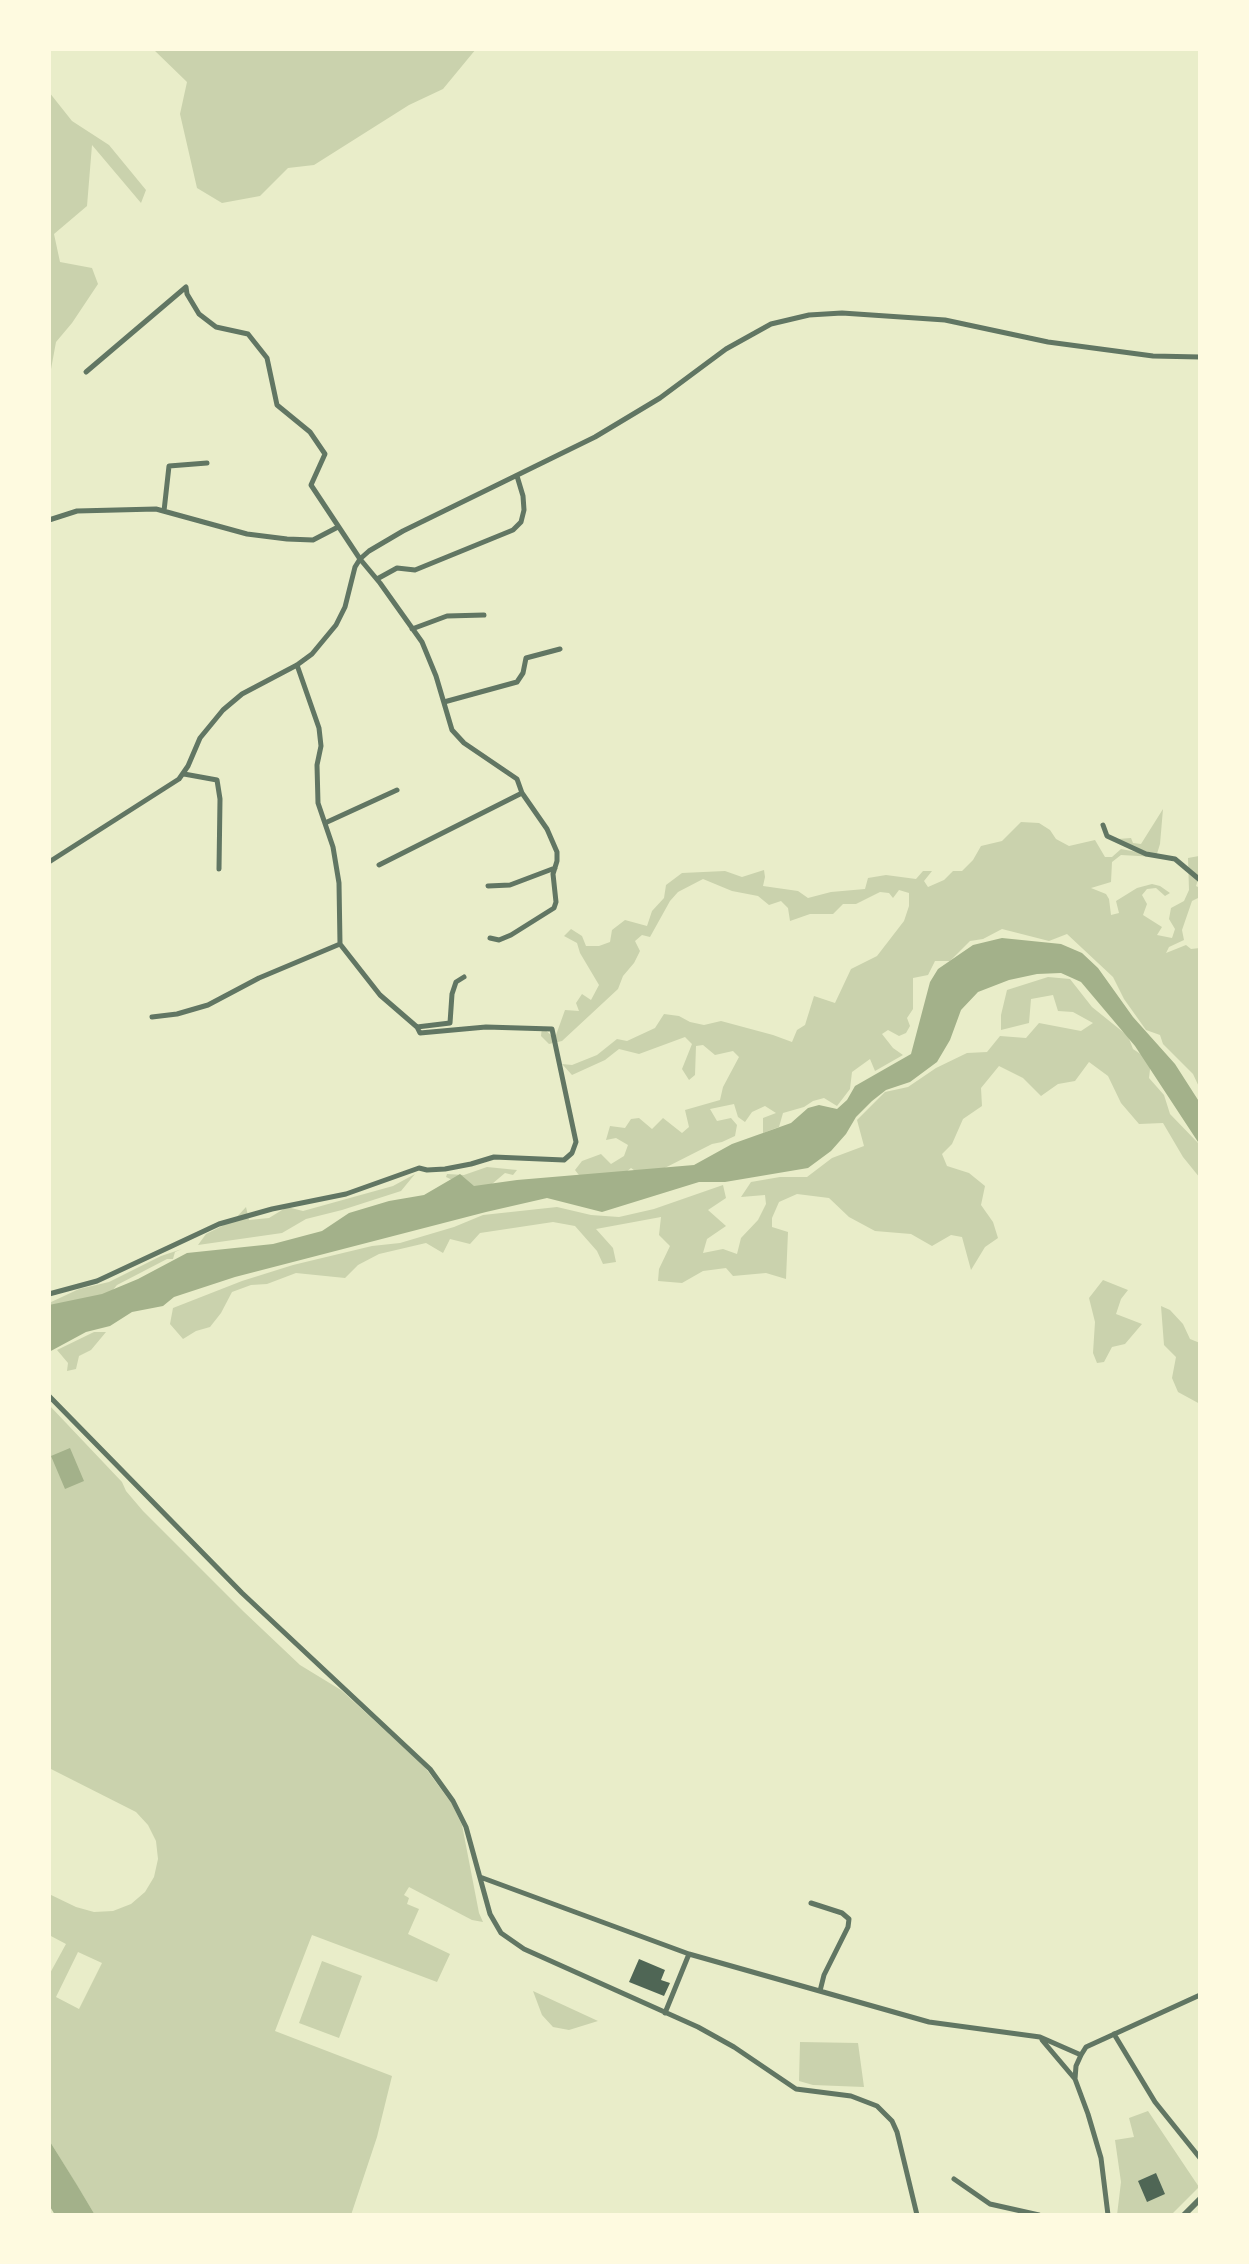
<!DOCTYPE html>
<style>
body{margin:0}
#map{position:relative;width:1249px;height:2264px;overflow:hidden;background:#e9edc9;font-family:Helvetica,sans-serif}
canvas{display:block}
.frame{position:absolute;inset:0;border:51px solid #fefae0;pointer-events:none}
</style>
<div id="map">
<canvas width="1249" height="2264"></canvas>
<div class="frame"></div>
</div>
<script>
const c = document.querySelector('canvas').getContext('2d');
c.lineJoin = 'round';
function fill(path, color) {
  c.fillStyle = color;
  c.fill(path, 'evenodd');
}
function toPath(rows) {
  const path = new Path2D();
  for (const r of rows) {
    path.moveTo(r[0], r[1]);
    for (let i = 2; i < r.length; i += 2) path.lineTo(r[i], r[i + 1]);
  }
  return path;
}
function trace(path, color, width, dash) {
  c.strokeStyle = color;
  c.lineWidth = width;
  c.lineCap = dash ? 'butt' : 'round';
  c.setLineDash(dash || []);
  c.stroke(path);
}
fill(toPath([
 [153,49,476,49,443,89,409,105,314,165,288,168,260,196,222,203,197,188,180,114,187,82],
 [49,92,72,121,109,145,146,190,141,203,92,145,87,206,54,234,60,262,92,268,98,284,72,323,56,342,49,380],
 [1163,809,1160,844,1156,857,1121,855,1112,862,1111,882,1091,888,1106,894,1109,899,1111,915,1119,913,1116,901,1137,888,1152,884,1160,886,1170,893,1165,896,1156,888,1147,889,1142,895,1147,904,1143,915,1162,927,1157,935,1172,938,1175,929,1169,919,1171,908,1184,901,1189,890,1188,858,1199,856,1200,873,1196,886,1200,888,1200,897,1192,901,1182,930,1184,940,1169,947,1166,953,1186,945,1191,949,1200,948,1200,1089,1193,1074,1163,1044,1160,1035,1146,1030,1124,999,1113,977,1067,934,1049,941,1002,929,983,939,970,941,950,961,935,961,928,975,913,978,913,1009,907,1018,910,1026,906,1033,899,1036,888,1030,882,1034,893,1048,903,1055,875,1071,870,1059,852,1072,850,1089,837,1106,824,1098,813,1101,804,1107,783,1113,779,1127,763,1133,763,1118,776,1113,765,1106,752,1112,745,1122,738,1117,734,1104,710,1109,717,1121,731,1118,737,1125,735,1136,722,1142,712,1144,645,1178,631,1168,615,1181,585,1183,575,1170,582,1161,601,1154,611,1164,624,1156,628,1145,616,1138,606,1140,610,1126,625,1128,631,1119,639,1118,652,1129,663,1118,682,1133,689,1127,685,1110,720,1100,723,1087,739,1057,733,1051,715,1055,703,1045,696,1046,695,1075,689,1080,682,1069,692,1044,685,1037,639,1054,619,1049,605,1060,572,1075,562,1064,572,1065,597,1055,617,1039,627,1041,655,1028,664,1014,679,1016,690,1022,704,1025,721,1021,773,1035,792,1042,797,1030,805,1025,814,996,835,1003,851,969,877,956,904,921,909,906,909,893,899,890,893,898,889,893,880,892,856,904,843,904,833,914,810,914,790,921,788,908,781,901,769,905,758,896,732,891,703,879,678,892,670,901,650,937,642,935,635,941,640,951,634,963,623,976,618,989,562,1041,549,1044,541,1036,542,1027,552,1036,556,1035,565,1010,579,1011,576,1003,582,994,591,1000,599,985,580,953,577,943,564,936,571,929,582,936,586,946,599,946,610,942,612,930,625,920,647,926,652,911,664,898,666,885,682,873,725,871,742,877,764,870,765,877,763,886,798,891,808,898,831,892,865,889,868,878,886,875,916,879,923,871,932,871,924,881,928,887,944,880,953,871,962,871,973,860,981,846,1002,841,1021,822,1039,823,1050,830,1056,839,1069,846,1095,840,1105,857,1112,857,1121,849,1142,853,1118,839,1131,838,1133,843,1141,844],
 [1048,977,1070,979,1092,1007,1128,1036,1133,1049,1151,1061,1149,1078,1164,1095,1170,1114,1200,1145,1200,1178,1183,1157,1163,1123,1139,1124,1121,1103,1108,1076,1089,1062,1075,1081,1058,1084,1041,1096,1023,1078,999,1066,981,1088,982,1106,963,1119,952,1144,942,1154,947,1166,969,1173,985,1186,981,1205,993,1222,998,1238,985,1247,971,1270,962,1237,951,1235,932,1246,911,1234,875,1231,849,1217,829,1198,797,1194,779,1202,772,1218,772,1227,788,1232,786,1279,766,1273,733,1276,726,1268,703,1271,682,1283,658,1281,659,1269,670,1246,659,1235,661,1217,596,1229,613,1248,616,1262,603,1264,597,1251,575,1226,553,1222,480,1233,470,1244,450,1239,443,1253,426,1243,379,1254,358,1265,345,1278,296,1273,267,1284,251,1285,232,1292,221,1313,210,1327,196,1331,183,1339,170,1324,173,1308,242,1281,293,1265,372,1246,400,1243,454,1227,483,1215,557,1207,591,1215,619,1217,654,1209,723,1185,726,1198,708,1210,726,1226,707,1239,703,1253,723,1249,737,1254,741,1238,758,1220,766,1204,765,1195,741,1197,751,1182,780,1177,807,1177,832,1158,864,1146,857,1120,885,1092,908,1087,936,1068,967,1053,987,1052,1000,1036,1026,1038,1039,1023,1081,1031,1093,1023,1073,1012,1058,1011,1053,995,1031,999,1029,1023,1001,1030,1001,1015,1007,990],
 [487,1167,517,1170,513,1175,505,1173,492,1184,476,1191,446,1177,447,1174,464,1175],
 [415,1174,401,1191,342,1210,306,1219,282,1233,198,1245,206,1234,234,1220,246,1207,249,1220,269,1218,287,1207,303,1211,393,1186],
 [182,1249,175,1252,173,1259,167,1259,117,1285,107,1297,49,1307,49,1303,79,1289,109,1282,161,1256],
 [1103,1280,1128,1290,1121,1299,1116,1314,1142,1324,1125,1344,1112,1347,1104,1362,1097,1363,1093,1353,1095,1322,1089,1298],
 [1161,1306,1170,1310,1183,1324,1190,1339,1200,1343,1200,1404,1178,1392,1172,1378,1176,1357,1164,1345],
 [94,1332,106,1332,91,1350,79,1356,76,1369,67,1371,68,1363,57,1350],
 [49,1405,122,1482,126,1491,143,1511,243,1611,300,1665,341,1690,424,1766,452,1804,462,1825,479,1913,483,1922,472,1920,409,1887,404,1895,409,1898,407,1904,419,1909,408,1934,450,1954,437,1982,312,1935,275,2031,392,2076,377,2137,351,2215,95,2215,49,2140,49,1975,66,1944,49,1935,49,1894,76,1907,94,1912,113,1911,131,1904,145,1892,154,1877,158,1859,156,1841,148,1825,136,1812,49,1768],
 [78,1952,102,1963,79,2009,56,1997],
 [322,1961,362,1976,339,2038,299,2023],
 [533,1991,598,2021,569,2030,553,2027,542,2015],
 [800,2042,858,2043,864,2087,813,2085,799,2081],
 [1148,2111,1199,2187,1171,2215,1117,2215,1121,2182,1115,2140,1134,2137,1129,2118]
]), '#cad2ad');
fill(toPath([
 [1002,938,1061,944,1082,953,1098,968,1133,1017,1175,1064,1200,1103,1200,1145,1135,1046,1081,982,1061,973,1037,974,1009,980,978,992,961,1010,950,1040,937,1062,910,1082,886,1090,872,1101,856,1117,846,1134,831,1151,808,1168,725,1182,699,1182,602,1212,547,1198,486,1212,235,1277,174,1297,163,1306,132,1312,110,1326,86,1332,49,1352,49,1305,102,1294,138,1279,187,1253,273,1244,322,1231,349,1213,389,1201,424,1195,460,1174,474,1186,517,1180,694,1165,732,1144,791,1123,808,1108,819,1105,837,1109,847,1100,855,1086,911,1054,930,982,938,969,973,945],
 [70,1448,84,1481,65,1489,51,1456],
 [49,2140,77,2185,95,2215,55,2215,49,2205]
]), '#a3b18a');
fill(toPath([
 [639,1959,665,1970,661,1980,670,1983,664,1996,629,1982],
 [1156,2173,1165,2194,1147,2202,1138,2181]
]), '#4f6655');
trace(toPath([
 [86,372,186,287,187,294,199,314,216,327,248,334,267,358,277,405,310,432,325,454,311,485,360,559,380,583,422,642,436,676,452,730,464,743,517,779,522,793,547,829,557,852,557,861,553,874,556,902,554,908,511,935,499,940,490,938],
 [164,511,169,466,207,463],
 [49,520,77,511,156,509,247,534,287,539,313,540,338,527],
 [377,579,397,568,415,570,513,530,521,522,524,510,523,496,517,476],
 [412,629,447,616,484,615],
 [297,665,319,728,321,746,317,765,318,803,333,847,339,883,340,944,380,995,417,1027,450,1023,452,994,456,982,464,977],
 [444,702,517,682,523,673,526,658,560,649],
 [184,774,217,780,220,799,219,869],
 [325,823,397,790],
 [1103,825,1107,836,1146,854,1175,859,1200,880],
 [49,862,179,779,188,766,200,738,223,710,242,694,297,665,312,654,336,625,345,607,355,567,360,559,369,551,403,531,595,437,660,398,726,349,771,324,809,315,842,313,945,320,1048,342,1153,356,1200,357],
 [379,865,522,793],
 [488,886,510,885,555,868],
 [152,1017,177,1014,208,1005,259,978,340,944],
 [49,1294,97,1281,219,1224,272,1209,346,1194,419,1168,427,1170,445,1169,471,1164,494,1157,564,1160,572,1153,576,1142,552,1029,486,1027,420,1033,417,1027],
 [49,1396,242,1593,430,1769,453,1801,466,1827,490,1914,501,1933,524,1949,698,2027,734,2047,796,2089,851,2096,877,2106,892,2121,897,2132,917,2215],
 [480,1877,689,1954,929,2022,1040,2037,1081,2055,1086,2047,1200,1995],
 [811,1903,842,1913,849,1919,848,1927,824,1975,820,1991],
 [665,2013,689,1954],
 [1114,2034,1155,2102,1200,2158],
 [1042,2040,1075,2079,1088,2114,1101,2158,1108,2215],
 [1075,2079,1076,2066,1081,2055],
 [954,2179,990,2204,1039,2215]
]), '#617663', 5);
trace(toPath([
 [1184,2215,1200,2199]
]), '#617663', 6);
</script>
